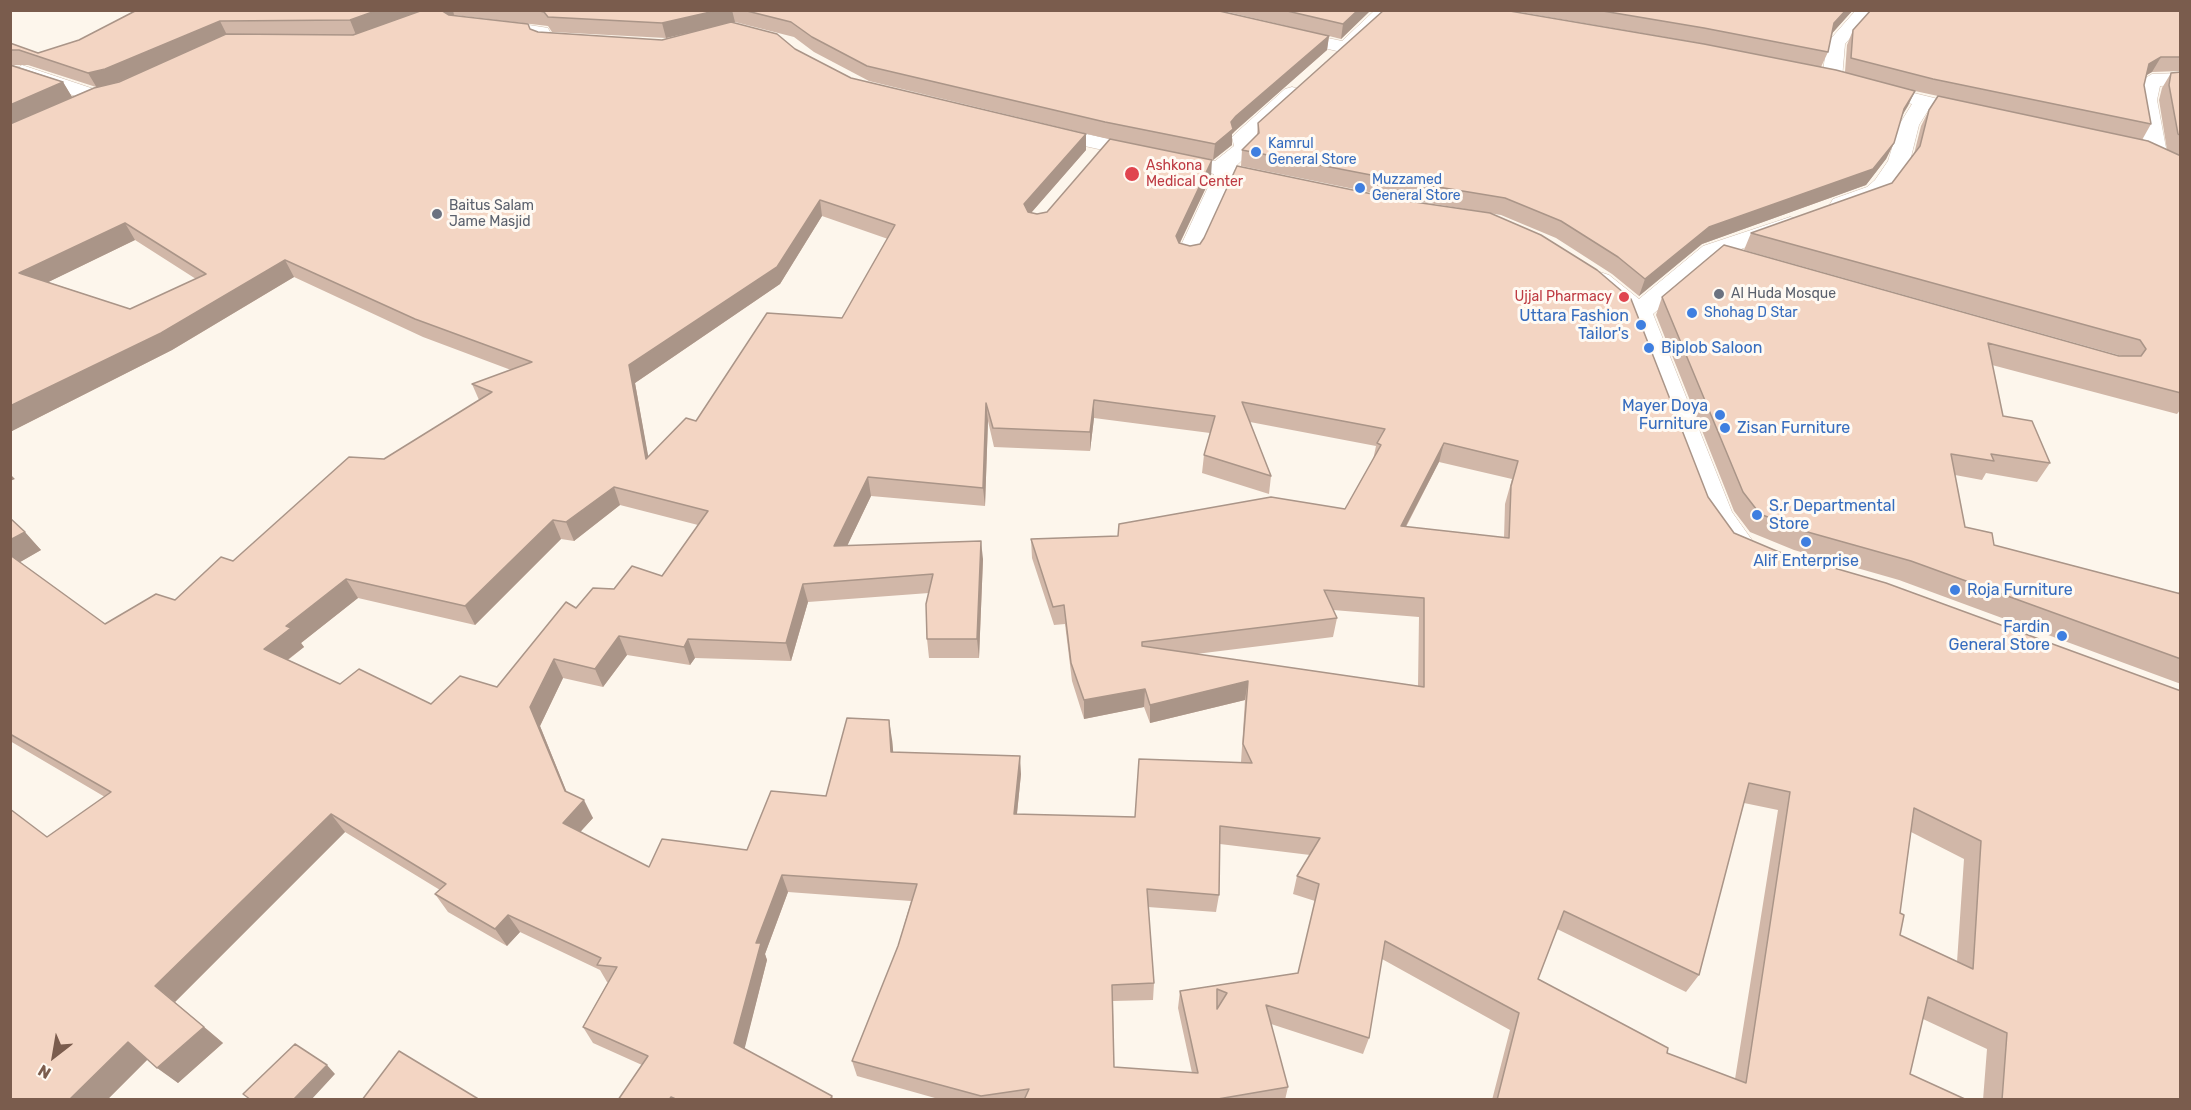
<!DOCTYPE html>
<style>
body{margin:0}
#map{position:relative;width:2191px;height:1110px;overflow:hidden;background:#fdf6ec;font-family:Rubik,sans-serif}
canvas{display:block}
.frame{position:absolute;inset:0;border:12px solid #7a5c4d;pointer-events:none}
.north{position:absolute;left:24px;top:1026px;width:60px;height:60px;-webkit-text-stroke:4px #fffaf3;paint-order:stroke;rotate:211deg;font-size:16px;font-weight:700;line-height:24px;text-align:center;color:#7a5c4d}
.north::after{content:'';display:block;margin:auto;width:21px;height:27px;background:#7a5c4d;clip-path:polygon(50% 0,100% 100%,50% 72%,0 100%)}
</style>
<div id="map">
<canvas width="2191" height="1110"></canvas>
<div class="frame"></div>
<div class="north">N</div>
</div>
<script>
const c = document.querySelector('canvas').getContext('2d');
c.lineJoin = 'round';
function toPath(rows) {
  const path = new Path2D();
  for (const r of rows) {
    path.moveTo(r[0], r[1]);
    for (let i = 2; i < r.length; i += 2) path.lineTo(r[i], r[i + 1]);
  }
  return path;
}
function trace(path, color, width, dash) {
  c.strokeStyle = color;
  c.lineWidth = width;
  c.lineCap = dash ? 'butt' : 'round';
  c.setLineDash(dash || []);
  c.stroke(path);
}
function fill(path, color) {
  c.fillStyle = color;
  c.fill(path, 'evenodd');
}
function drawText(font, color, halo, rows, align = 'center') {
  c.font = font + ' Rubik,sans-serif';
  c.lineWidth = 6;
  c.setLineDash([]);
  c.textBaseline = 'middle';
  c.strokeStyle = halo;
  c.fillStyle = color;
  for (const [text, x, y, turn = 0] of rows) {
    c.save();
    c.translate(x, y);
    c.rotate((+turn || 0) * Math.PI / 180);
    c.textAlign = isNaN(turn) ? turn : align;
    if (halo) c.strokeText(text, 0, 0);
    c.fillText(text, 0, 0);
    c.restore();
  }
}
const street = toPath([
 [1375,10,1394,10,1353,51,1346,53,1279,38,1276,34,1285,29,1342,41,1375,10],
 [1856,10,1874,10,1845,44,1842,78,1832,84,1825,82,1822,78,1827,43,1856,10],
 [489,19,542,27,548,28,551,34,581,36,590,41,581,46,543,44,537,43,534,36,483,28,480,24,489,19],
 [22,65,103,92,106,96,103,100,10,142,10,128,78,97,15,75,12,71,22,65],
 [2180,73,2180,85,2160,86,2157,100,2166,148,2163,153,2155,154,2138,155,2135,150,2144,144,2137,100,2142,80,2152,74,2180,73],
 [1869,82,1983,110,1986,114,1983,118,1976,120,1929,109,1919,125,1910,161,1891,190,1883,197,1849,209,1833,209,1830,204,1833,199,1867,187,1875,180,1888,161,1899,125,1912,104,1862,92,1859,88,1862,84,1869,82],
 [1292,87,1299,89,1302,93,1299,97,1254,138,1256,147,1236,166,1285,176,1288,181,1285,186,1277,188,1234,178,1201,254,1198,259,1189,261,1180,259,1177,254,1214,174,1043,137,1036,135,1033,131,1036,127,1043,125,1215,161,1234,146,1232,137,1236,133,1285,89,1292,87],
 [1790,217,1798,219,1802,224,1798,229,1721,256,1653,314,1732,512,1752,540,1748,548,1736,551,1724,548,1701,515,1627,315,1587,280,1591,275,1600,272,1609,275,1639,299,1703,246,1790,217]
]);
trace(street, '#d1beb0', 1);
fill(street, '#fff');
fill(toPath([
 [137,10,1215,10,1313,32,1219,10,1371,10,1341,39,1329,36,1327,50,1235,131,1232,134,1232,145,1213,160,1104,138,869,81,814,52,794,37,735,22,732,22,795,49,851,78,1086,134,1086,150,1031,213,1037,214,1211,177,1180,243,1708,497,1734,533,1779,552,2181,1100,1983,1100,1987,1049,1923,1019,1910,1074,1967,1100,1492,1100,1510,1030,1382,959,1369,1038,1363,1054,1271,1024,1288,1087,1285,1100,942,1100,857,1076,852,1061,898,946,911,901,788,892,765,954,767,960,744,1049,832,1096,834,1100,618,1100,642,1065,593,1043,583,1027,608,982,607,982,600,970,520,932,507,946,448,912,435,894,440,890,345,832,175,1002,223,1043,178,1083,148,1059,107,1100,10,1100,47,837,105,797,10,741,10,518,41,550,20,562,105,624,175,600,384,459,479,400,472,384,511,370,423,337,294,277,172,350,10,432,10,43,38,53,79,40],
 [453,15,454,15,548,26,552,32,666,38,701,29,662,40,538,32,530,29],
 [13,65,28,65,96,87,72,97,63,82],
 [822,216,888,239,842,318,696,421,648,457,635,383,780,284],
 [135,240,196,279,130,309,48,282],
 [1094,418,1210,433,1204,455,1202,473,1269,494,1271,476,1250,422,1376,446,1373,460,1345,509,1118,536,1031,539,1032,558,1054,625,1065,624,1072,681,1084,719,1144,707,1150,723,1245,700,1241,762,1135,817,1017,814,1021,774,893,752,892,739,826,796,747,850,649,867,580,832,593,818,567,793,540,726,563,678,603,687,627,655,690,665,695,658,791,661,808,602,929,593,927,639,929,658,979,658,983,559,847,546,871,496,985,506,988,421,994,447,1090,451],
 [1439,462,1512,479,1505,504,1504,538,1406,527],
 [620,505,698,525,662,576,614,589,576,608,497,687,431,704,340,684,288,660,304,647,301,643,358,598,475,625,561,539,574,541],
 [1333,610,1419,617,1418,686,1196,654,1333,637,1337,618],
 [1744,803,1778,810,1735,1079,1667,1053,1538,979,1557,929,1686,992,1699,975],
 [1911,832,1964,859,1957,962,1900,935,1900,913],
 [1220,844,1310,855,1297,876,1293,894,1315,901,1298,973,1180,991,1178,1008,1192,1073,1114,1067,1113,1001,1153,1000,1154,983,1148,907,1216,912,1219,895],
 [1508,10,1853,10,1832,33,1828,52,1821,67,1845,72,1847,45,1853,30,2181,10,2181,71,2152,72,2146,75,2144,85,2151,124,2142,140,2167,150,2159,100,2162,88,2171,73,2181,72,2181,409,2177,414,1992,365,2003,416,2050,463,2037,482,1986,473,1982,480,1955,475,1965,527,1994,545,2178,593,2181,590,2181,684,1899,580,1794,550,1750,532,1734,511,1656,315,1662,297,2122,356,1744,250,1751,233,1892,183,1914,154,1921,126,1929,110,1938,96,1915,91,1902,115,1894,143,1886,159,1866,185,1702,244,1639,296,1612,274,1556,238,1501,215,1398,198,1241,166,1242,150,1257,135,1258,123,1802,64,1699,43]
]), '#d1b7a8');
fill(toPath([
 [378,10,420,10,420,12,356,35,350,20],
 [438,10,453,10,454,15,443,23],
 [719,10,732,10,735,22,666,38,662,23],
 [1358,10,1371,10,1341,39,1343,24],
 [1846,10,1853,10,1828,38,1834,23],
 [220,21,227,35,113,84,97,88,88,73],
 [1329,36,1327,50,1235,131,1232,134,1232,145,1213,160,1215,144,1236,116],
 [2161,57,2152,72,2140,79,2149,64],
 [63,82,72,97,10,125,10,105],
 [1915,91,1908,106,1897,124,1904,109],
 [1086,134,1086,150,1024,221,1024,204],
 [1894,143,1886,159,1866,185,1702,244,1639,296,1645,279,1709,227],
 [1212,160,1211,177,1175,253,1176,236],
 [820,200,822,216,780,284,635,383,652,477,646,459,629,365],
 [125,223,135,240,32,290,19,273],
 [285,260,294,277,172,350,10,432,10,406],
 [1094,400,1094,418,1090,451,1090,432],
 [986,403,988,421,985,506,983,488],
 [1444,443,1439,462,1396,545,1401,526],
 [10,474,15,479,10,481],
 [868,477,871,496,838,565,834,546],
 [614,487,620,505,574,541,566,522],
 [553,520,561,539,475,625,465,606],
 [25,532,41,550,15,565,10,560,10,540],
 [981,541,983,559,979,658,977,639],
 [346,579,358,598,301,643,304,647,278,667,264,649,286,626],
 [803,584,808,602,791,661,786,643],
 [619,636,627,655,603,687,595,669],
 [688,639,695,658,690,665,684,647],
 [554,659,563,678,540,726,574,810,565,791,530,707],
 [1248,681,1245,700,1150,723,1150,705],
 [1145,689,1144,707,1084,719,1084,700],
 [889,720,892,739,895,771,891,752],
 [1020,756,1021,774,1015,832,1014,814],
 [584,800,593,818,572,841,563,823],
 [331,814,345,832,175,1002,155,986],
 [782,875,788,892,765,954,767,960,742,1059,734,1043,756,943],
 [508,915,520,932,507,946,495,929],
 [204,1027,223,1043,178,1083,157,1068],
 [128,1042,149,1058,107,1100,69,1100],
 [327,1065,335,1074,311,1100,293,1100]
]), '#aa9588');
const building = toPath([
 [137,10,378,10,350,20,220,21,105,69,88,73,19,50,10,50,10,43,38,53,79,40,137,10],
 [423,10,441,10,449,15,528,24,530,29,538,32,662,40,731,22,777,34,795,49,851,78,1086,134,1024,204,1028,212,1037,214,1047,212,1110,139,1212,160,1176,236,1179,243,1190,246,1200,244,1204,238,1237,166,1401,200,1490,213,1541,235,1597,270,1631,299,1708,497,1734,533,1779,552,1886,583,2181,691,2181,1100,2002,1100,2007,1033,1928,997,1910,1074,1967,1100,1497,1100,1519,1013,1385,941,1369,1038,1266,1005,1288,1087,1212,1100,1024,1100,1029,1089,981,1096,852,1061,898,946,917,884,782,875,756,943,761,943,734,1043,832,1096,830,1100,678,1100,671,1097,669,1100,618,1100,648,1056,583,1027,617,967,597,965,601,958,508,915,495,929,435,894,446,884,331,814,155,986,204,1027,157,1068,128,1042,69,1100,10,1100,10,809,47,837,111,792,10,734,10,555,105,624,156,594,175,600,221,557,233,561,349,457,384,459,492,392,472,384,532,362,415,319,285,260,161,333,10,406,10,124,94,88,119,82,226,34,353,35,423,10],
 [820,200,895,225,842,318,767,313,696,421,686,418,646,459,629,365,777,267,820,200],
 [125,223,206,274,130,309,19,273,125,223],
 [1094,400,1215,416,1204,455,1271,476,1242,402,1385,429,1377,443,1381,445,1345,509,1271,497,1119,524,1118,536,1031,539,1053,607,1064,605,1071,663,1084,700,1145,689,1150,705,1248,681,1243,744,1252,763,1139,759,1135,817,1014,814,1020,756,891,752,889,720,847,718,826,796,771,791,747,850,662,839,649,867,563,823,584,800,565,791,530,707,554,659,595,669,619,636,684,647,688,639,786,643,803,584,933,574,926,604,927,639,977,639,981,541,834,546,868,477,983,488,986,403,993,428,1090,432,1094,400],
 [1444,443,1518,461,1511,486,1509,538,1401,526,1444,443],
 [614,487,708,511,662,576,632,566,614,589,593,588,576,608,566,602,497,687,460,676,431,704,359,669,340,684,264,649,291,628,286,626,346,579,465,606,553,520,566,522,614,487],
 [1324,590,1424,598,1424,687,1142,646,1142,642,1337,618,1324,590],
 [1749,783,1790,792,1746,1083,1667,1053,1668,1048,1538,979,1564,911,1699,975,1749,783],
 [1914,808,1981,841,1973,969,1900,935,1904,915,1900,913,1914,808],
 [1220,826,1320,838,1297,876,1319,884,1298,973,1180,991,1198,1073,1114,1067,1112,985,1154,983,1147,889,1219,895,1220,826],
 [1217,989,1227,993,1217,1009,1217,989],
 [535,10,719,10,662,23,548,17,544,12,535,10],
 [743,10,1215,10,1329,36,1236,116,1231,122,1233,129,1215,144,1105,122,867,66,812,37,791,22,743,10],
 [1283,10,1358,10,1343,24,1283,10],
 [1384,10,1504,10,1704,44,1836,70,1915,91,1904,109,1894,143,1873,169,1709,227,1645,279,1618,257,1561,221,1505,198,1402,181,1242,150,1259,133,1258,123,1384,10],
 [1597,10,1846,10,1834,23,1828,52,1704,28,1597,10],
 [1871,10,2181,10,2181,57,2161,57,2149,64,2144,85,2151,124,1933,79,1851,58,1853,30,1871,10],
 [10,65,63,82,10,105,10,65],
 [2181,72,2181,136,2178,134,2169,85,2171,73,2181,72],
 [1938,96,2148,141,2181,156,2181,393,1988,343,2003,416,2032,421,2050,463,1991,454,1994,461,1951,454,1965,527,1992,533,1994,545,2181,594,2181,659,1911,561,1804,531,1760,514,1743,492,1662,297,1724,245,2119,356,2141,356,2146,349,2140,340,1751,233,1892,183,1920,146,1929,110,1938,96],
 [10,518,25,532,10,540,10,518],
 [295,1044,327,1065,293,1100,251,1100,243,1094,295,1044],
 [399,1051,480,1100,362,1100,399,1051]
]);
fill(building, '#f3d5c3');
trace(building, '#aa9588', 1.5);
for (const [x, y, r, color] of [
 [1256,152,6,"#3f7fe0"],
 [1132,174,8,"#e0444e"],
 [1360,188,6,"#3f7fe0"],
 [437,214,6,"#6b7280"],
 [1719,294,6,"#6b7280"],
 [1624,297,6,"#e0444e"],
 [1692,313,6,"#3f7fe0"],
 [1641,325,6,"#3f7fe0"],
 [1649,348,6,"#3f7fe0"],
 [1720,415,6,"#3f7fe0"],
 [1725,428,6,"#3f7fe0"],
 [1757,515,6,"#3f7fe0"],
 [1806,542,6,"#3f7fe0"],
 [1955,590,6,"#3f7fe0"],
 [2062,636,6,"#3f7fe0"]
]) {
  const dot = new Path2D();
  dot.arc(x, y, r, 0, 2 * Math.PI);
  c.fillStyle = color;
  c.fill(dot);
  trace(dot, '#fffaf3', 2);
}
drawText('14px', '#366cbe', '#fffaf3', [
 ["Kamrul",1268,144],
 ["General Store",1268,160],
 ["Muzzamed",1372,180],
 ["General Store",1372,196],
 ["Shohag D Star",1704,313]
], 'left');
drawText('14px', '#be3a42', '#fffaf3', [
 ["Ashkona",1146,166],
 ["Medical Center",1146,182],
 ["Ujjal Pharmacy",1612,297,"right"]
], 'left');
drawText('14px', '#5b616d', '#fffaf3', [
 ["Baitus Salam",449,206],
 ["Jame Masjid",449,222],
 ["Al Huda Mosque",1731,294]
], 'left');
drawText('16px', '#366cbe', '#fffaf3', [
 ["Uttara Fashion",1629,316,"right"],
 ["Tailor's",1629,334,"right"],
 ["Biplob Saloon",1661,348],
 ["Mayer Doya",1708,406,"right"],
 ["Furniture",1708,424,"right"],
 ["Zisan Furniture",1737,428],
 ["S.r Departmental",1769,506],
 ["Store",1769,524],
 ["Alif Enterprise",1806,561,"center"],
 ["Roja Furniture",1967,590],
 ["Fardin",2050,627,"right"],
 ["General Store",2050,645,"right"]
], 'left');
</script>
